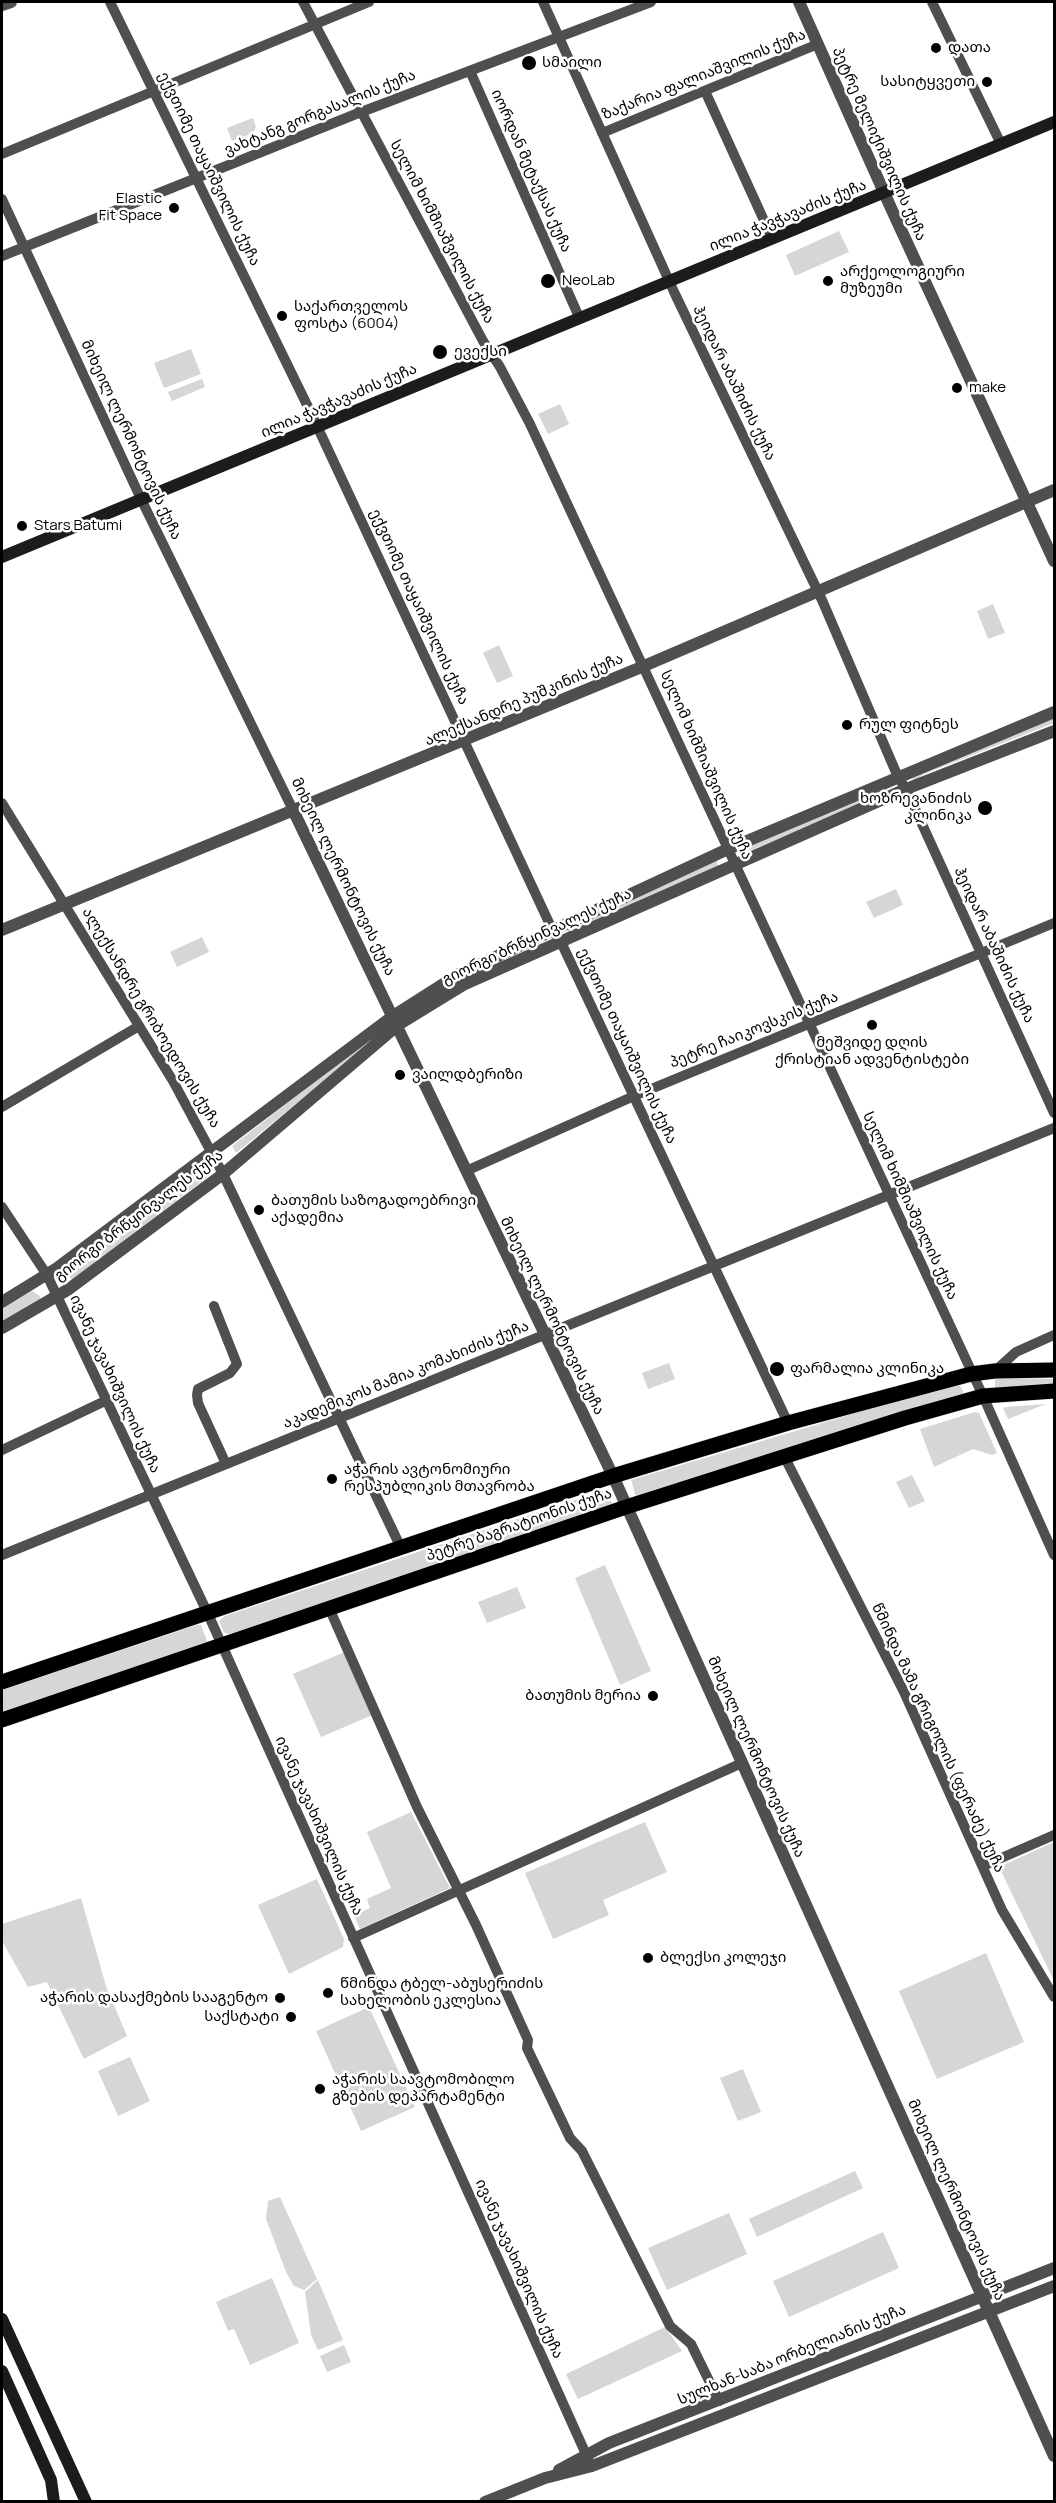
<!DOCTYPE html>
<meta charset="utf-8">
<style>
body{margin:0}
#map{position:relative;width:1056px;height:2503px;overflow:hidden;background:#fff;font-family:Manrope,sans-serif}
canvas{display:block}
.frame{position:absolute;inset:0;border:3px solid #000;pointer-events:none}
</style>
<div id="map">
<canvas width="1056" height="2503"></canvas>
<div class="frame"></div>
</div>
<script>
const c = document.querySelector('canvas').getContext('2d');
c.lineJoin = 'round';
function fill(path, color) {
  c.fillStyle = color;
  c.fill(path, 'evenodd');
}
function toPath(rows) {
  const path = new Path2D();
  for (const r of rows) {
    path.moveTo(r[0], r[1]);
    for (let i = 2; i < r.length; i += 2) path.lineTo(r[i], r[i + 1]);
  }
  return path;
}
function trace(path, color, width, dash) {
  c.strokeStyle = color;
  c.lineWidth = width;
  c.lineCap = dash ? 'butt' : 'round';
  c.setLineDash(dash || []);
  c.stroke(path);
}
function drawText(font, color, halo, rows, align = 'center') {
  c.font = font + ' Manrope,"Noto Sans Georgian",sans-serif';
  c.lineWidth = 5;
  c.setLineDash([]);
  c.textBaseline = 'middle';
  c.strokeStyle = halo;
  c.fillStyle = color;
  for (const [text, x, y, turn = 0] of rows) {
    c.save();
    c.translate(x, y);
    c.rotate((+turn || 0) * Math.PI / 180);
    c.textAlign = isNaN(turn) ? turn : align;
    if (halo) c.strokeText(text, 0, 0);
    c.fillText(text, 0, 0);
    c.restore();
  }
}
fill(toPath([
 [253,118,256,127,253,133,232,141,227,128],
 [839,231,849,252,795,276,786,255],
 [191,349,201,374,164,388,154,363],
 [202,379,205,387,172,401,168,392],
 [560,404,569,424,548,434,538,414],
 [993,604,1005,633,988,639,977,611],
 [499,645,513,676,497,683,483,653],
 [1054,715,1054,723,924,774,914,781,912,778],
 [885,787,887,792,745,853,743,848],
 [717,859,718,868,569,932,567,928],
 [896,889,903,905,874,918,866,902],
 [202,937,209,952,177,967,170,952],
 [378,1033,380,1035,236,1153,232,1146],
 [201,1166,207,1167,209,1176,72,1280,65,1270],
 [32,1291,40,1296,40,1302,2,1325,2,1309],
 [669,1363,675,1379,648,1389,642,1373],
 [995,1378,1054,1379,1054,1384,995,1388],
 [953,1384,960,1386,964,1393,957,1398,637,1500,631,1480],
 [1046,1404,1008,1419,1003,1408,1006,1407],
 [975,1412,979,1413,997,1453,992,1455,973,1449,934,1467,920,1429],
 [912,1475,925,1501,909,1508,896,1482],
 [605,1490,612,1503,610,1507,231,1634,224,1633,219,1621,225,1616],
 [605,1565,651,1671,620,1685,575,1578],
 [517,1587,526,1608,487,1623,478,1602],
 [197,1625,201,1625,207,1641,202,1646,2,1712,2,1690],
 [347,1651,375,1714,321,1737,293,1674],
 [411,1812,450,1888,360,1929,354,1915,370,1908,367,1899,391,1888,367,1832],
 [645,1822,667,1872,603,1900,609,1915,553,1939,525,1873],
 [1054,1842,1054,1981,999,1867],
 [317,1879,344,1939,343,1947,289,1974,258,1905],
 [81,1898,106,1986,127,2036,84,2059,47,1982,28,1987,2,1941,2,1924],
 [986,1953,1024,2042,937,2079,899,1991],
 [369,2007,415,2107,361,2131,316,2031],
 [130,2057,150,2101,118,2116,98,2071],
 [743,2069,761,2112,738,2121,720,2078],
 [855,2171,863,2188,757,2237,749,2219],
 [280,2197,317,2279,304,2290,294,2286,286,2272,266,2219,268,2201],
 [729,2213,747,2254,667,2290,648,2248],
 [883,2232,899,2268,789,2317,773,2281],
 [272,2278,299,2343,250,2365,234,2329,228,2331,216,2302],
 [318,2280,343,2340,318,2350,311,2335,305,2292],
 [665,2327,682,2351,578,2399,566,2374],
 [344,2345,351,2362,327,2372,320,2356]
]), '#d6d6d6');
const primary = toPath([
 [2,1682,613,1476,788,1423,971,1374,995,1371,1054,1370],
 [2,1720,626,1507,905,1418,983,1396,1054,1391]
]);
trace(primary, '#dbdbdb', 16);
trace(toPath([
 [110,2,310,411,552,929,561,942,788,1423],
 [303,2,483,341,500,367,530,424,983,1396,1054,1555],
 [543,2,675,294,822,600,898,777,906,789,1054,1113],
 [932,2,1001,144],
 [470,71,579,317],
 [705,91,772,238],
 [602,133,818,44],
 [2,154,369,2],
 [2,199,141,499,294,812],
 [2,256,356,114,651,2],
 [2,803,173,1081,223,1174,401,1548],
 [2,1107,139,1026],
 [466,1171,634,1096,1054,923],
 [2,1207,47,1275,208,1614,589,2461],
 [214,1306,237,1364,230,1373,198,1389,197,1395,198,1403,226,1464],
 [995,1371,1016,1352,1054,1335],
 [2,1450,105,1401],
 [784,1456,904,1692,1002,1910,1054,1997],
 [2,1555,1054,1128],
 [330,1610,417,1807,476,1925,528,2040,527,2048,550,2096,570,2138,582,2151,670,2326,691,2344,719,2401],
 [983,1866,1054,1835],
 [353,1938,742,1763]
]), '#4f4f4f', 10);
trace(toPath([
 [799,2,891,208,1054,561],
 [2,5,11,2],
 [294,812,613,1476,1054,2456],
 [2,930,644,666,1054,490],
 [2,1302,57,1268,393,1016,459,974,728,849,1054,712],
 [2,1328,69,1289,223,1174,398,1025,465,984,906,789,1054,731],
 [559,2470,609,2443,1054,2268],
 [485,2502,545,2478,592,2466,1054,2286]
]), '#4f4f4f', 12);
trace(toPath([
 [2,557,1054,122],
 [2,2319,86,2502],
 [2,2371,51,2480,54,2502]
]), '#1c1c1c', 12);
trace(primary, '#000', 15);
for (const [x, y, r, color] of [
 [936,48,6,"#000"],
 [529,63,8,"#000"],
 [987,82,6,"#000"],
 [174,208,6,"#000"],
 [548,281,8,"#000"],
 [828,281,6,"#000"],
 [282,316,6,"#000"],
 [440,352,8,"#000"],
 [957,388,6,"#000"],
 [22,526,6,"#000"],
 [847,725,6,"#000"],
 [985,808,8,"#000"],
 [872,1025,6,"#000"],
 [400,1075,6,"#000"],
 [259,1210,6,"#000"],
 [777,1369,8,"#000"],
 [332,1479,6,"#000"],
 [653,1696,6,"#000"],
 [648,1958,6,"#000"],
 [328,1993,6,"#000"],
 [280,1998,6,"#000"],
 [291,2017,6,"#000"],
 [320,2089,6,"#000"]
]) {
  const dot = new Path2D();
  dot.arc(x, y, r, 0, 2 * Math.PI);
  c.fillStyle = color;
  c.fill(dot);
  trace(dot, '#fff', 2);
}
drawText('15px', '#000', '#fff', [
 ["დათა",948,48],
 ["სმაილი",542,63],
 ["სასიტყვეთი",975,82,"right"],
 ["Elastic",162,199,"right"],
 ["Fit Space",162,216,"right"],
 ["არქეოლოგიური",840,272],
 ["მუზეუმი",840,289],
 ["NeoLab",562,281],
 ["საქართველოს",294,307],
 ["ფოსტა (6004)",294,324],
 ["ევექსი",454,352],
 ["make",969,388],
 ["Stars Batumi",34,526],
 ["რულ ფიტნეს",859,725],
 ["ხოზრევანიძის",972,799,"right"],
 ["კლინიკა",972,816,"right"],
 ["მეშვიდე დღის",872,1043,"center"],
 ["ქრისტიან ადვენტისტები",872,1060,"center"],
 ["ვაილდბერიზი",412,1075],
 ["ბათუმის საზოგადოებრივი",271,1201],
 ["აქადემია",271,1218],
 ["ფარმალია კლინიკა",790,1369],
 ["აჭარის ავტონომიური",344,1470],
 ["რესპუბლიკის მთავრობა",344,1487],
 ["ბათუმის მერია",641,1696,"right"],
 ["ბლექსი კოლეჯი",660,1958],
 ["წმინდა ტბელ-აბუსერიძის",340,1984],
 ["სახელობის ეკლესია",340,2001],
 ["აჭარის დასაქმების სააგენტო",268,1998,"right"],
 ["საქსტატი",279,2017,"right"],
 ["აჭარის საავტომობილო",332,2080],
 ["გზების დეპარტამენტი",332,2097]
], 'left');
drawText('15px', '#000', '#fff', [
 ["ზაქარია ფალიაშვილის ქუჩა",704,75,-22],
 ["ვახტანგ გორგასალის ქუჩა",320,113,-22],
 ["პეტრე მელიქიშვილის ქუჩა",879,144,66],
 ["ექვთიმე თაყაიშვილის ქუჩა",209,169,64],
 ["იორდან მეტაქსას ქუჩა",531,171,66],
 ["ილია ჭავჭავაძის ქუჩა",788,216,-22],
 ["სელიმ ხიმშიაშვილის ქუჩა",442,232,62],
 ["ჰეიდარ აბაშიძის ქუჩა",734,383,64],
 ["ილია ჭავჭავაძის ქუჩა",339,401,-23],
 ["მიხეილ ლერმონტოვის ქუჩა",131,440,65],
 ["ექვთიმე თაყაიშვილის ქუჩა",419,607,65],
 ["ალექსანდრე პუშკინის ქუჩა",524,700,-23],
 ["სელიმ ხიმშიაშვილის ქუჩა",706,765,66],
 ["მიხეილ ლერმონტოვის ქუჩა",343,877,64],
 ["გიორგი ბრწყინვალეს ქუჩა",537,937,-25],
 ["ჰეიდარ აბაშიძის ქუჩა",994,945,65],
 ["ალექსანდრე გრიბოედოვის ქუჩა",151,1018,59],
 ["პეტრე ჩაიკოვსკის ქუჩა",754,1030,-22],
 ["ექვთიმე თაყაიშვილის ქუჩა",627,1046,65],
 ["სელიმ ხიმშიაშვილის ქუჩა",910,1206,65],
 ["გიორგი ბრწყინვალეს ქუჩა",139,1216,-37],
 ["მიხეილ ლერმონტოვის ქუჩა",552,1316,64],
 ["აკადემიკოს მამია კომახიძის ქუჩა",406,1375,-22],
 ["ივანე ჯავახიშვილის ქუჩა",115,1384,65],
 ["პეტრე ბაგრატიონის ქუჩა",519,1525,-19],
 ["წმინდა მამა გრიგოლის (ფერაძე) ქუჩა",938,1738,65],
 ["მიხეილ ლერმონტოვის ქუჩა",756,1757,66],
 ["ივანე ჯავახიშვილის ქუჩა",319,1826,66],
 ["მიხეილ ლერმონტოვის ქუჩა",956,2200,66],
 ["ივანე ჯავახიშვილის ქუჩა",519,2269,66],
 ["სულხან-საბა ორბელიანის ქუჩა",792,2355,-22]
]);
</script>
